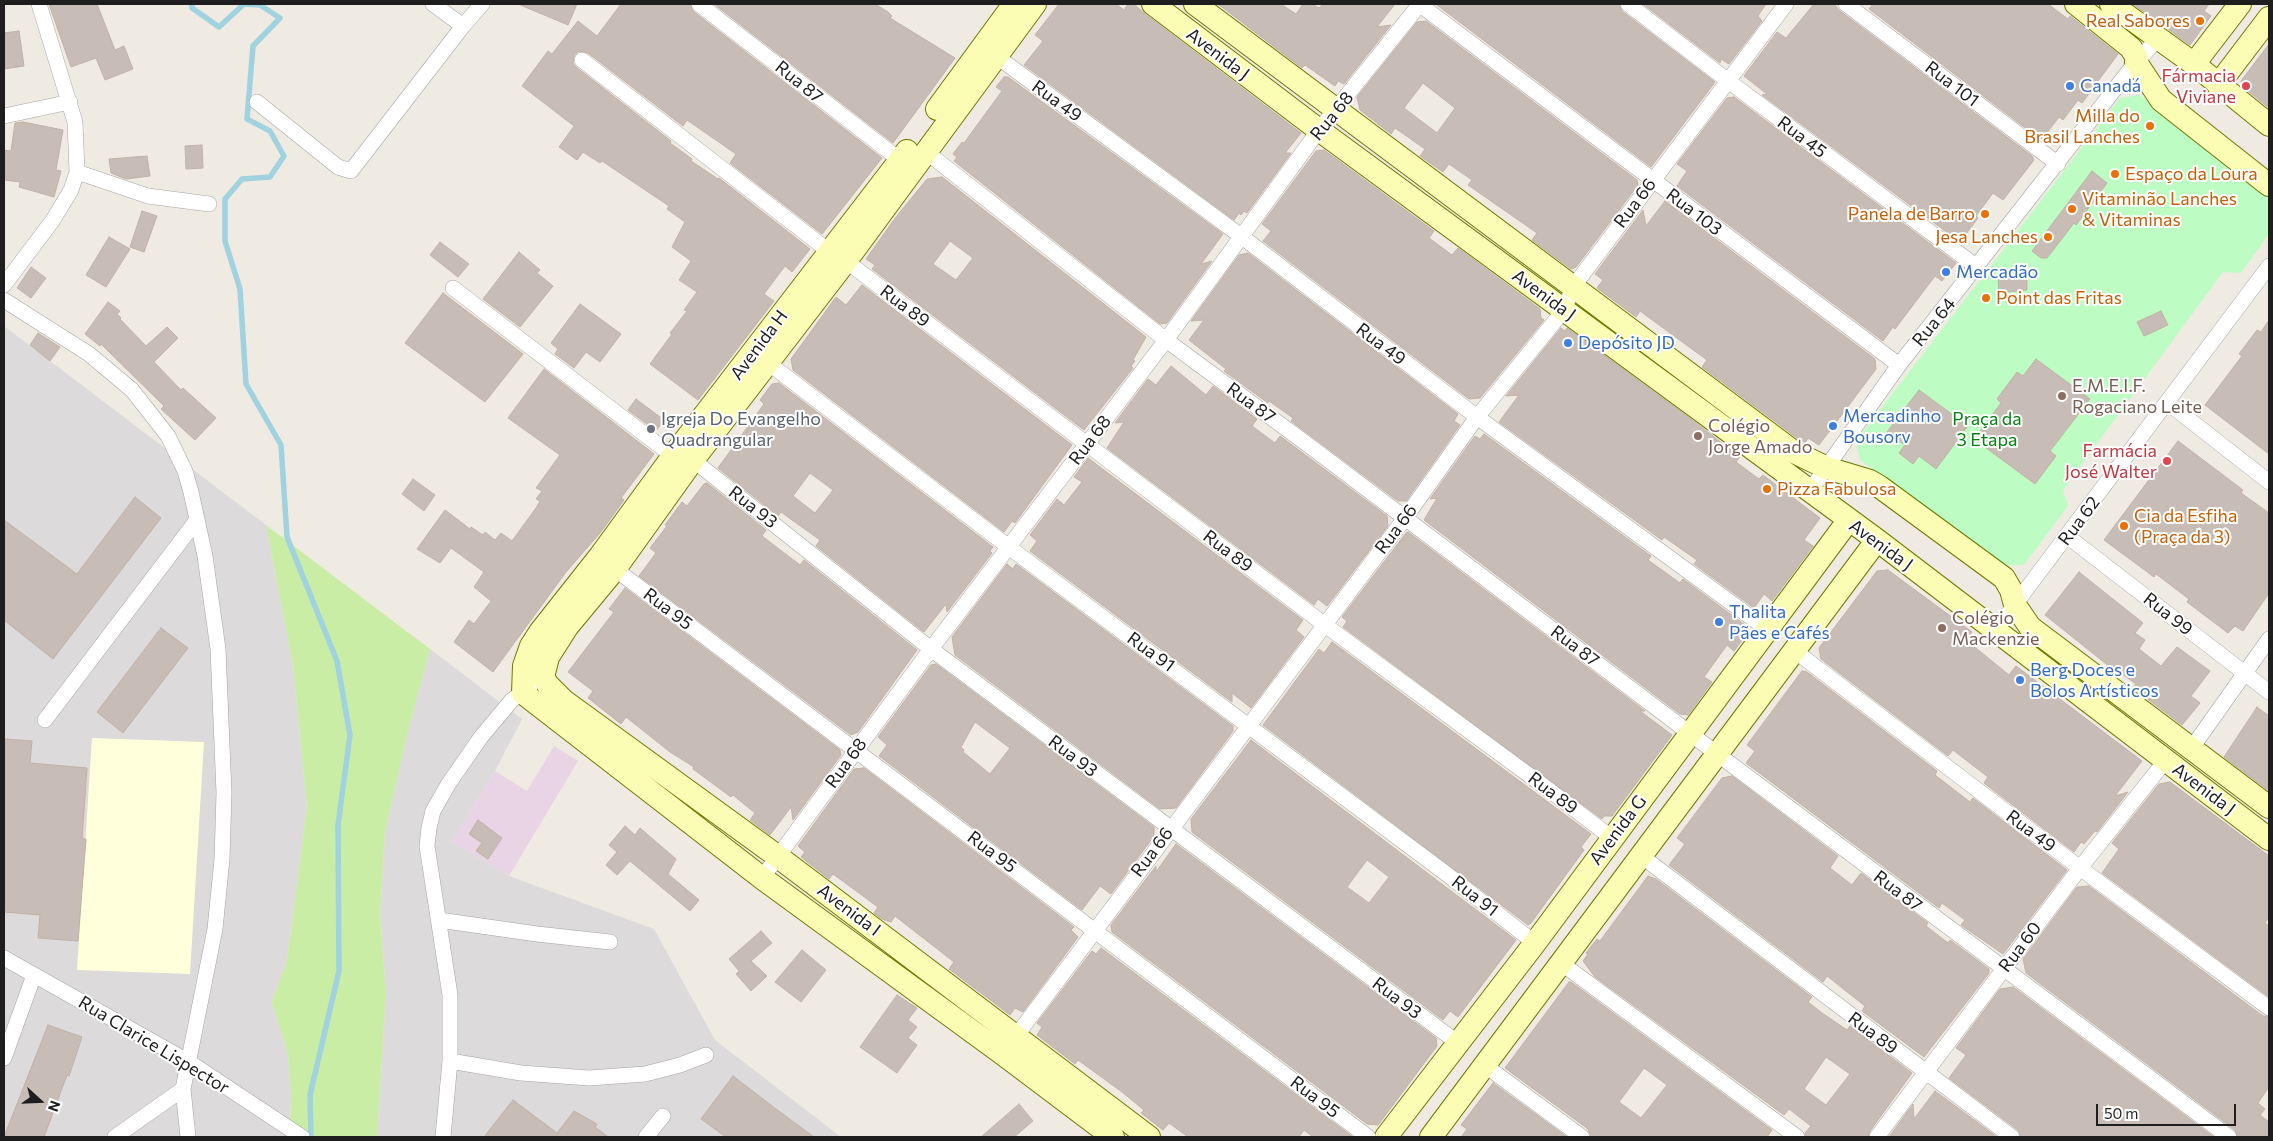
<!DOCTYPE html>
<meta charset="utf-8">
<style>
body{margin:0}
#map{position:relative;width:2273px;height:1141px;overflow:hidden;background:#efebe3;font-family:Commissioner,sans-serif}
canvas{display:block}
.frame{position:absolute;inset:0;border:5px solid #1e1e1e;pointer-events:none}
.north{position:absolute;left:15px;top:1076px;width:50px;height:50px;-webkit-text-stroke:4px #fff;paint-order:stroke;rotate:110deg;font-size:14px;font-weight:700;line-height:20px;text-align:center;color:#1e1e1e}
.north::after{content:'';display:block;margin:auto;width:18px;height:22px;background:#1e1e1e;clip-path:polygon(50% 0,100% 100%,50% 72%,0 100%)}
.scale{position:absolute;left:2096px;top:1104px;width:140px;height:22px;box-sizing:border-box;border:2px solid #1e1e1e;border-top:0;padding-left:6px;font-size:15px;line-height:18px;white-space:nowrap;color:#1e1e1e;-webkit-text-stroke:4px #fff;paint-order:stroke}
</style>
<div id="map">
<canvas width="2273" height="1141"></canvas>
<div class="frame"></div>
<div class="north">N</div>
<div class="scale">50 m</div>
</div>
<script>
const c = document.querySelector('canvas').getContext('2d');
c.lineJoin = 'round';
function fill(path, color) {
  c.fillStyle = color;
  c.fill(path, 'evenodd');
}
function toPath(rows) {
  const path = new Path2D();
  for (const r of rows) {
    path.moveTo(r[0], r[1]);
    for (let i = 2; i < r.length; i += 2) path.lineTo(r[i], r[i + 1]);
  }
  return path;
}
function trace(path, color, width, dash) {
  c.strokeStyle = color;
  c.lineWidth = width;
  c.lineCap = dash ? 'butt' : 'round';
  c.setLineDash(dash || []);
  c.stroke(path);
}
function drawText(font, color, halo, rows, align = 'center') {
  c.font = font + ' Commissioner,sans-serif';
  c.lineWidth = 4;
  c.setLineDash([]);
  c.textBaseline = 'middle';
  c.strokeStyle = halo;
  c.fillStyle = color;
  for (const [text, x, y, turn = 0] of rows) {
    c.save();
    c.translate(x, y);
    c.rotate((+turn || 0) * Math.PI / 180);
    c.textAlign = isNaN(turn) ? turn : align;
    if (halo) c.strokeText(text, 0, 0);
    c.fillText(text, 0, 0);
    c.restore();
  }
}
fill(toPath([
 [4,326,266,525,293,665,307,807,287,961,272,1002,288,1054,291,1095,290,1137,4,1137],
 [430,649,522,719,495,771,452,842,509,876,654,929,715,1040,841,1137,377,1137,386,992,380,914,385,832,408,731]
]), '#dcdada');
fill(toPath([
 [554,746,578,761,509,876,452,842,495,771,527,791]
]), '#e9d4e5');
fill(toPath([
 [92,738,204,742,190,974,77,970]
]), '#ffffdc');
fill(toPath([
 [266,525,430,649,408,731,385,832,380,914,386,992,377,1137,290,1137,291,1095,288,1054,272,1002,287,961,307,807,293,665]
]), '#c9eda5');
fill(toPath([
 [2140,95,2269,193,2269,234,2241,273,2223,272,2063,490,2068,506,2024,565,2004,565,1860,460,1856,441,2120,98]
]), '#bdfcc2');
trace(toPath([
 [192,4,192,8,219,27,244,4],
 [244,4,260,5,280,18,253,46,247,119,270,131,284,156,270,177,242,179,225,199,225,241,240,289,246,384,281,445,287,537,337,661,350,735,338,825,339,971,310,1095,311,1137]
]), '#a0d2e0', 5.5);
const building = toPath([
 [49,4,97,4,115,50,124,46,133,69,105,80,96,58,71,67,49,4],
 [518,4,577,4,568,25,518,4],
 [621,4,690,4,693,11,882,158,822,234,730,163,736,154,687,120,683,126,588,53,579,51,574,55,573,63,576,67,671,141,670,143,692,159,691,161,718,179,719,178,810,249,792,272,785,266,764,294,774,301,698,400,650,364,672,334,670,333,687,311,684,310,697,292,679,280,691,261,672,247,685,222,667,209,669,206,602,161,600,163,583,152,577,160,559,147,574,126,522,86,548,51,552,54,578,21,597,36,621,4],
 [714,4,875,4,888,12,892,16,890,18,955,58,893,143,714,4],
 [1059,4,1116,4,1124,10,1128,4,1134,4,1145,14,1301,133,1285,153,1291,153,1247,213,1244,211,1241,215,1239,213,1234,220,1024,65,1043,41,1035,35,1059,4],
 [1218,4,1281,4,1296,14,1303,4,1312,4,1319,8,1323,4,1395,4,1377,27,1391,25,1344,84,1338,81,1335,86,1305,65,1302,68,1218,4],
 [1438,4,1619,4,1622,11,1715,82,1651,167,1437,5,1438,4],
 [1643,4,1766,4,1758,16,1762,21,1729,64,1721,59,1720,63,1643,4],
 [1814,4,1834,4,1840,11,2032,156,2034,160,2003,200,1993,193,1976,216,1978,218,1960,242,1762,95,1767,94,1744,76,1777,32,1786,38,1814,4],
 [1873,4,2048,4,2068,19,2070,16,2118,54,2082,103,2078,100,2063,120,2059,117,2043,138,2040,139,1869,9,1873,4],
 [2133,4,2209,4,2204,11,2211,16,2190,45,2133,4],
 [1426,21,1637,180,1638,185,1576,267,1571,269,1532,240,1537,233,1468,185,1472,180,1449,164,1443,172,1420,156,1425,149,1395,128,1391,134,1360,110,1357,97,1417,22,1426,21],
 [1423,83,1455,108,1437,133,1404,108,1423,83],
 [19,31,24,66,4,69,4,33,19,31],
 [2269,44,2269,108,2242,86,2241,81,2269,44],
 [1004,77,1008,77,1223,234,1201,264,1212,261,1167,323,1160,324,954,161,957,157,953,154,962,142,964,143,1002,91,996,87,1004,77],
 [1734,97,1956,263,1942,281,1935,276,1895,329,1893,327,1883,341,1677,186,1687,171,1677,164,1727,98,1734,97],
 [23,122,63,130,56,170,61,171,54,197,19,187,20,182,4,180,4,150,11,151,15,123,23,122],
 [202,145,203,168,186,169,185,146,202,145],
 [1324,150,1434,231,1429,238,1452,255,1458,248,1540,309,1541,318,1544,320,1480,398,1469,399,1263,241,1271,231,1262,224,1316,151,1324,150],
 [147,156,150,176,126,179,111,173,109,159,147,156],
 [2092,171,2107,183,2076,225,2074,223,2047,258,2041,258,2032,251,2092,171],
 [942,177,1146,337,1133,360,1135,361,1131,366,1133,368,1084,430,872,269,875,265,866,259,896,217,927,179,942,177],
 [950,241,973,258,956,280,933,264,950,241],
 [1665,201,1875,359,1876,369,1819,445,1808,438,1805,443,1801,441,1702,367,1707,360,1640,311,1636,317,1597,288,1603,280,1595,274,1643,210,1646,226,1665,201],
 [142,211,157,216,144,252,130,247,142,211],
 [109,237,130,249,106,287,86,275,109,237],
 [440,242,469,264,458,277,430,255,440,242],
 [519,252,540,270,537,273,553,286,520,327,483,299,519,252],
 [1248,253,1458,414,1454,421,1460,425,1406,501,1398,501,1291,421,1293,418,1269,401,1268,403,1224,371,1226,369,1189,340,1204,320,1191,321,1239,255,1248,253],
 [31,267,46,278,31,298,17,288,31,267],
 [2027,274,2027,290,1999,293,1998,277,2027,274],
 [862,285,1072,445,1015,523,1012,521,1004,532,793,370,791,359,836,297,846,305,862,285],
 [443,293,523,354,485,402,405,343,443,293],
 [108,302,120,311,117,314,121,318,120,319,146,346,167,327,178,338,154,362,181,390,183,388,216,418,195,440,161,409,164,406,101,344,100,346,85,334,108,302],
 [580,304,621,334,600,362,586,352,574,368,555,354,558,349,551,343,580,304],
 [2161,311,2168,325,2144,336,2137,322,2161,311],
 [2269,320,2269,454,2205,405,2242,356,2239,354,2257,330,2261,332,2269,320],
 [1561,328,1565,331,1567,328,1696,423,1740,457,1736,462,1759,479,1763,475,1820,518,1804,540,1813,546,1772,601,1764,594,1754,608,1694,564,1697,560,1664,537,1662,540,1499,422,1519,395,1506,396,1561,328],
 [38,333,60,347,50,361,30,345,38,333],
 [2036,359,2090,399,2050,451,2056,456,2035,484,1974,439,2001,403,1997,399,2017,372,2023,376,2036,359],
 [1171,366,1206,395,1213,386,1257,419,1252,426,1275,443,1280,436,1387,516,1388,526,1327,606,1318,599,1314,605,1107,448,1124,422,1115,423,1148,379,1156,385,1171,366],
 [544,369,654,454,621,498,624,500,600,533,566,572,493,672,454,642,469,620,474,624,491,601,474,587,484,572,451,548,440,563,417,549,445,510,470,529,471,527,483,535,485,532,495,540,501,533,512,541,536,508,540,501,536,499,542,491,536,488,560,455,508,418,544,369],
 [779,383,993,547,990,551,992,553,947,612,946,604,924,632,816,546,820,540,781,512,778,516,718,468,764,404,760,400,772,384,779,383],
 [810,473,833,490,815,513,793,496,810,473],
 [1919,390,1968,426,1936,469,1919,456,1913,464,1899,453,1905,445,1887,432,1919,390],
 [636,399,664,420,656,431,628,410,636,399],
 [1484,434,1651,556,1648,560,1680,583,1683,579,1745,625,1749,631,1734,651,1727,645,1704,677,1712,682,1688,715,1680,714,1424,520,1437,498,1430,499,1475,436,1480,439,1484,434],
 [2178,441,2243,490,2241,493,2269,513,2269,593,2243,631,2235,626,2228,633,2187,602,2189,599,2156,574,2154,577,2104,540,2178,441],
 [1088,458,1303,620,1296,630,1304,637,1251,708,1232,693,1232,702,1030,551,1037,541,1030,535,1057,499,1064,505,1082,482,1074,477,1088,458],
 [413,479,435,495,424,511,402,494,413,479],
 [707,483,766,530,762,536,800,565,804,560,917,650,858,732,851,735,639,576,656,553,650,548,667,526,665,525,682,502,687,506,704,484,707,483],
 [135,497,161,518,53,659,4,620,4,520,77,574,135,497],
 [1408,532,1645,711,1640,711,1672,735,1612,816,1604,816,1602,819,1343,627,1347,621,1342,617,1406,533,1408,532],
 [1007,564,1013,569,1016,564,1233,726,1233,731,1176,808,1160,809,955,655,952,637,1007,564],
 [1888,570,1972,632,1966,640,2009,675,2016,666,2142,761,2115,796,2128,792,2097,832,2095,831,2084,844,2081,842,2074,852,1984,783,1988,777,1953,750,1948,756,1821,659,1819,648,1877,571,1888,570],
 [2079,572,2143,623,2135,633,2145,640,2139,649,2161,666,2177,647,2210,671,2191,696,2200,703,2182,725,2133,688,2136,684,2111,666,2110,667,2045,615,2079,572],
 [625,588,840,750,841,755,793,820,791,807,770,835,750,820,755,813,733,795,731,797,693,769,694,767,670,752,626,717,621,724,588,698,593,691,568,672,614,612,609,609,625,588],
 [161,628,188,648,123,733,97,712,161,628],
 [1332,642,1591,834,1581,847,1584,850,1531,923,1528,925,1263,725,1319,649,1324,653,1332,642],
 [936,664,1154,827,1154,836,1111,894,1100,886,1082,910,879,756,887,745,878,737,931,665,936,664],
 [975,722,1010,748,990,774,963,752,964,750,961,747,975,722],
 [1802,671,1807,672,1937,771,1935,775,1970,802,1973,798,2067,870,2003,954,1961,925,1965,920,1942,903,1939,908,1746,763,1755,751,1747,745,1802,671],
 [2257,707,2269,716,2269,791,2224,757,2257,707],
 [4,739,32,741,30,763,87,768,82,839,86,839,78,941,38,938,40,915,4,912,4,739],
 [1251,740,1516,940,1458,1017,1450,1011,1443,1020,1192,832,1191,819,1251,740],
 [1367,860,1389,877,1369,903,1347,887,1367,860],
 [864,768,1074,927,1071,930,1078,937,1023,1012,1015,1008,1010,1015,949,969,954,962,895,916,891,922,882,919,874,913,878,907,833,874,829,879,801,857,805,852,798,846,854,769,864,768],
 [1732,776,1838,856,1830,868,1852,885,1861,873,1928,923,1926,926,1948,943,1950,940,1989,969,1989,973,1924,1057,1862,1011,1865,1006,1827,976,1823,982,1669,865,1685,844,1677,838,1722,778,1732,776],
 [2170,782,2269,856,2269,916,2265,923,2269,926,2269,997,2102,873,2119,849,2112,843,2159,784,2170,782],
 [478,820,502,838,488,859,476,851,482,843,469,834,478,820],
 [625,826,635,835,640,828,676,859,668,874,699,900,690,911,630,861,617,875,606,865,617,852,609,845,625,826],
 [1176,844,1436,1038,1437,1046,1378,1125,1367,1124,1112,932,1111,925,1156,866,1156,872,1176,844],
 [1648,876,1656,879,1812,997,1808,1002,1822,1013,1847,1030,1850,1026,1912,1073,1870,1131,1868,1137,1806,1137,1805,1133,1811,1126,1789,1109,1784,1115,1595,977,1583,961,1588,954,1586,953,1597,939,1600,941,1648,876],
 [1826,1057,1850,1074,1826,1105,1804,1089,1826,1057],
 [2089,886,2263,1016,2269,1017,2269,1087,2258,1103,2265,1109,2260,1115,2269,1122,2269,1137,2238,1137,2235,1130,2026,973,2023,959,2077,887,2089,886],
 [761,931,772,943,751,961,767,976,751,991,736,974,739,971,729,959,761,931],
 [1101,948,1353,1137,1313,1137,1304,1130,1299,1137,1188,1137,1169,1123,1163,1130,1141,1113,1144,1110,1122,1092,1078,1060,1075,1064,1037,1035,1042,1027,1037,1023,1092,951,1096,954,1101,948],
 [802,950,826,970,801,1002,775,982,802,950],
 [1569,982,1571,982,1772,1130,1767,1137,1591,1137,1588,1129,1505,1068,1569,982],
 [1644,1068,1667,1085,1641,1118,1619,1102,1644,1068],
 [2013,987,2214,1137,2021,1137,2018,1130,1949,1078,1966,1055,1956,1048,2000,989,2013,987],
 [897,995,917,1008,908,1020,917,1027,908,1038,917,1045,897,1073,860,1047,897,995],
 [48,1025,82,1037,69,1076,67,1075,44,1137,4,1137,48,1025],
 [733,1076,776,1109,814,1137,726,1137,701,1119,733,1076],
 [1493,1083,1567,1137,1461,1137,1467,1129,1461,1125,1493,1083],
 [1935,1091,1997,1137,1889,1137,1913,1104,1914,1119,1935,1091],
 [513,1100,557,1133,574,1111,597,1124,595,1127,608,1137,484,1137,513,1100],
 [1019,1104,1033,1121,1014,1137,981,1137,1019,1104]
]);
fill(building, '#c7bdb6');
trace(building, '#c2b1a4', 1);
const street = toPath([
 [433,4,463,26],
 [699,4,900,160],
 [1419,4,1899,365],
 [1628,4,1727,80,1977,267],
 [1846,4,2058,164],
 [996,56,1241,236,1477,417,1767,629],
 [582,60,830,252],
 [257,102,338,167,351,171,463,26,482,4],
 [4,116,70,102],
 [925,151,1166,340,1311,447,1716,753,2229,1137],
 [77,172,148,196,209,204],
 [846,261,1325,625,1548,789,1612,838],
 [4,285,53,220,71,190,77,172,75,122,39,4],
 [453,288,673,456],
 [4,300,89,354,132,390,168,436,185,471,191,492,205,556,218,649,224,793,222,859,215,929,183,1089,188,1137],
 [767,362,1010,548,1444,872,1535,943],
 [2168,403,2269,482],
 [693,460,931,649,1458,1043],
 [1809,492,1899,365,2136,62,2158,39],
 [2067,536,2269,692],
 [615,569,1368,1137],
 [1995,631,2269,266],
 [1795,651,2080,868,2269,1008],
 [45,720,196,521],
 [2191,749,2269,639],
 [1640,855,2012,1137],
 [762,878,931,649,1166,340,1319,130,1420,4],
 [439,920,537,934,610,942],
 [4,958,189,1062,302,1137],
 [1561,963,1797,1137],
 [1010,1044,1405,518,1477,417,1564,310,1573,287,1786,4],
 [4,1058,34,975],
 [450,1061,521,1073,589,1078,645,1074,680,1065,706,1055],
 [1483,1064,1582,1137],
 [115,1137,183,1089],
 [443,1137,450,1061,450,995,427,846,429,828,433,811,449,783,481,737,512,700,530,687],
 [646,1137,663,1116],
 [1877,1137,2080,868,2166,760]
]);
const secondary = toPath([
 [1035,4,846,261,693,460,615,569,567,627,548,657,543,677,548,685,564,701,777,856,1149,1137],
 [1153,4,1319,130,1877,540,2269,839],
 [1195,4,1794,452,1827,468,1870,481,1880,487,2004,578,2011,590,2015,605,2030,627,2269,807],
 [2076,4,2131,48,2137,58,2136,62,2161,100,2269,185],
 [2111,4,2194,64,2269,125],
 [2194,64,2240,4],
 [2218,85,2269,18],
 [937,109,1014,4],
 [907,151,673,456,600,556,540,632,531,646,524,666,523,693,762,878,1003,1054,1113,1137],
 [1386,1137,1535,943,1848,521],
 [1431,1137,1877,540]
]);
trace(street, '#a5a5a5', 16);
trace(secondary, '#6d7900', 24);
trace(street, '#fff', 15);
trace(secondary, '#fafdb3', 22);
for (const [x, y, r, color] of [
 [2200,21,5,"#e8710a"],
 [2070,86,5,"#3f7fe0"],
 [2246,86,5,"#e0444e"],
 [2150,126,5,"#e8710a"],
 [2115,174,5,"#e8710a"],
 [2072,209,5,"#e8710a"],
 [1985,214,5,"#e8710a"],
 [2048,237,5,"#e8710a"],
 [1946,272,5,"#3f7fe0"],
 [1986,298,5,"#e8710a"],
 [1568,343,5,"#3f7fe0"],
 [2062,396,5,"#8d6e63"],
 [1833,426,5,"#3f7fe0"],
 [651,429,5,"#6b7280"],
 [1698,436,5,"#8d6e63"],
 [2167,461,5,"#e0444e"],
 [1767,489,5,"#e8710a"],
 [2124,526,5,"#e8710a"],
 [1719,622,5,"#3f7fe0"],
 [1942,628,5,"#8d6e63"],
 [2020,680,5,"#3f7fe0"]
]) {
  const dot = new Path2D();
  dot.arc(x, y, r, 0, 2 * Math.PI);
  c.fillStyle = color;
  c.fill(dot);
  trace(dot, '#fff', 2);
}
drawText('18px', '#c56008', '#fff', [
 ["Real Sabores",2190,21,"right"],
 ["Milla do",2140,116,"right"],
 ["Brasil Lanches",2140,137,"right"],
 ["Espaço da Loura",2125,174],
 ["Vitaminão Lanches",2082,199],
 ["& Vitaminas",2082,220],
 ["Panela de Barro",1975,214,"right"],
 ["Jesa Lanches",2038,237,"right"],
 ["Point das Fritas",1996,298],
 ["Pizza Fabulosa",1777,489],
 ["Cia da Esfiha",2134,516],
 ["(Praça da 3)",2134,537]
], 'left');
drawText('18px', '#1e1e1e', '#fff', [
 ["Avenida J",1218,54,37],
 ["Rua 87",799,82,39],
 ["Rua 101",1952,84,37],
 ["Rua 49",1057,101,36],
 ["Rua 68",1332,116,-51],
 ["Rua 45",1802,137,37],
 ["Rua 66",1635,203,-53],
 ["Rua 103",1694,212,37],
 ["Avenida J",1544,295,36],
 ["Rua 89",905,306,37],
 ["Rua 64",1934,322,-51],
 ["Rua 49",1381,344,37],
 ["Avenida H",759,345,-53],
 ["Rua 87",1251,403,36],
 ["Rua 68",1090,440,-53],
 ["Rua 93",753,507,38],
 ["Rua 62",2079,521,-53],
 ["Rua 66",1396,529,-53],
 ["Avenida J",1881,545,36],
 ["Rua 89",1228,551,37],
 ["Rua 95",668,609,37],
 ["Rua 99",2168,614,38],
 ["Rua 87",1575,646,37],
 ["Rua 91",1151,652,36],
 ["Rua 93",1073,756,37],
 ["Rua 68",846,763,-54],
 ["Avenida J",2204,789,37],
 ["Rua 89",1553,793,37],
 ["Avenida G",1618,830,-53],
 ["Rua 49",2031,831,37],
 ["Rua 95",992,852,37],
 ["Rua 66",1152,852,-53],
 ["Rua 87",1898,891,37],
 ["Rua 91",1475,896,38],
 ["Avenida I",849,910,37],
 ["Rua 60",2020,947,-53],
 ["Rua 93",1397,998,37],
 ["Rua 89",1873,1033,37],
 ["Rua Clarice Lispector",154,1045,31],
 ["Rua 95",1315,1097,37]
]);
drawText('18px', '#be3a42', '#fff', [
 ["Fármacia",2236,76],
 ["Viviane",2236,97],
 ["Farmácia",2157,451],
 ["José Walter",2157,472]
], 'right');
drawText('18px', '#366cbe', '#fff', [
 ["Canadá",2080,86],
 ["Mercadão",1956,272],
 ["Depósito JD",1578,343],
 ["Mercadinho",1843,416],
 ["Bousorv",1843,437],
 ["Thalita",1729,612],
 ["Pães e Cafés",1729,633],
 ["Berg Doces e",2030,670],
 ["Bolos Artísticos",2030,691]
], 'left');
drawText('18px', '#785e54', '#fff', [
 ["E.M.E.I.F.",2072,386],
 ["Rogaciano Leite",2072,407],
 ["Colégio",1708,426],
 ["Jorge Amado",1708,447],
 ["Colégio",1952,618],
 ["Mackenzie",1952,639]
], 'left');
drawText('18px', '#5b616d', '#fff', [
 ["Igreja Do Evangelho",661,419],
 ["Quadrangular",661,440]
], 'left');
drawText('18px', '#05820f', '#fff', [
 ["Praça da",1987,419],
 ["3 Etapa",1987,440]
]);
</script>
